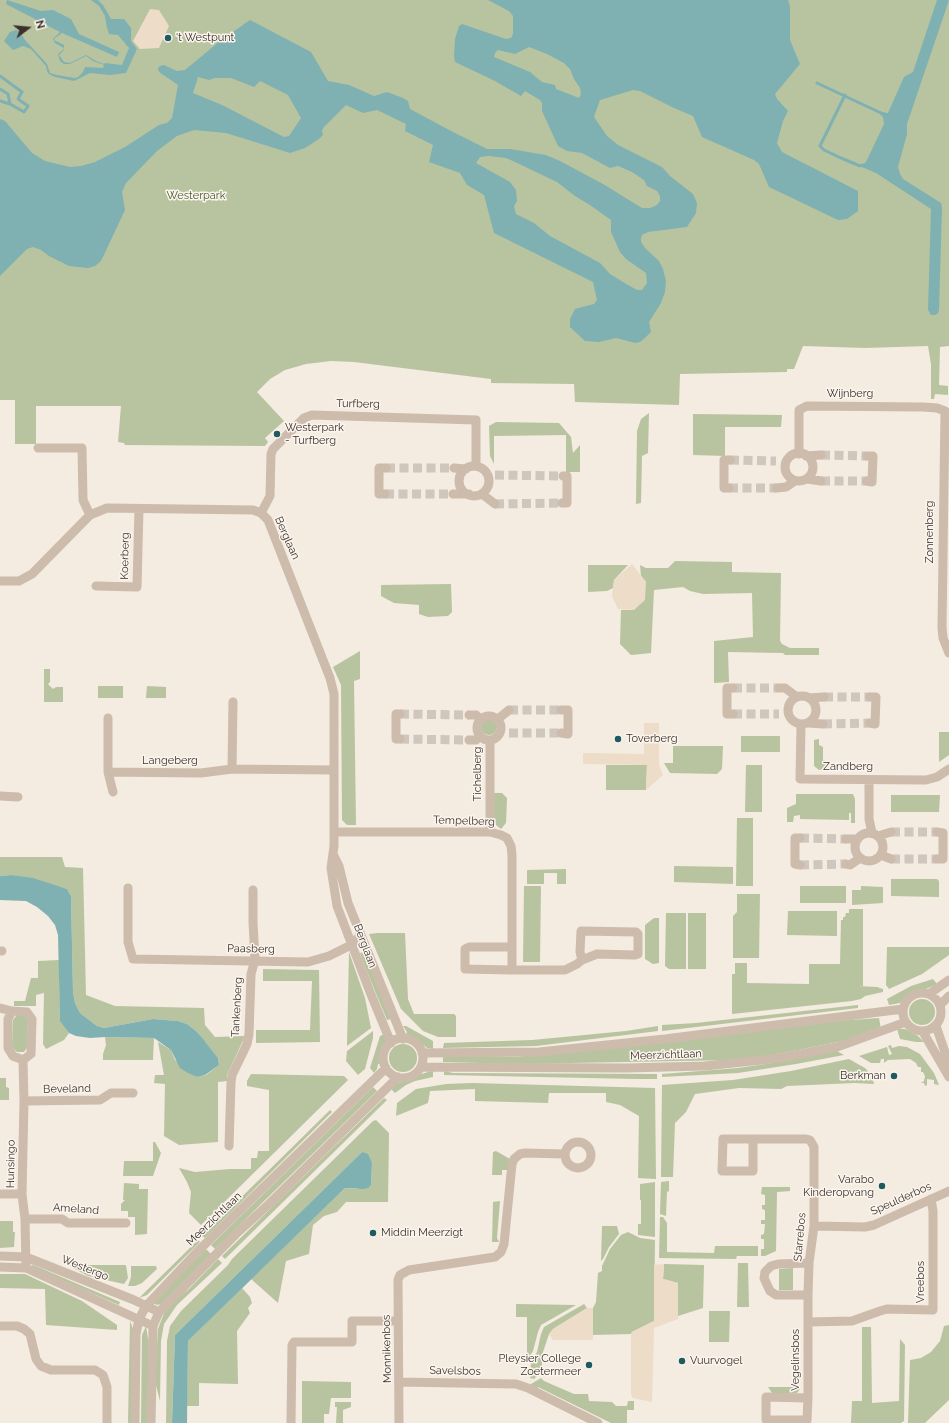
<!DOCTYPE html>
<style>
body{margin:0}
#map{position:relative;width:949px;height:1423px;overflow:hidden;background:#f4ebe1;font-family:Raleway,sans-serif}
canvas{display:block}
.north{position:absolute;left:8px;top:8px;width:40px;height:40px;-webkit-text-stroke:3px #fbf5ee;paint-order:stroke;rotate:74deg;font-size:11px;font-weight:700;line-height:16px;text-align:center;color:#3b302b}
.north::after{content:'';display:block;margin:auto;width:14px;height:18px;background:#3b302b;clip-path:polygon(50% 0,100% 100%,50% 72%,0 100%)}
</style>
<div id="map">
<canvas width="949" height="1423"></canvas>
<div class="north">N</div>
</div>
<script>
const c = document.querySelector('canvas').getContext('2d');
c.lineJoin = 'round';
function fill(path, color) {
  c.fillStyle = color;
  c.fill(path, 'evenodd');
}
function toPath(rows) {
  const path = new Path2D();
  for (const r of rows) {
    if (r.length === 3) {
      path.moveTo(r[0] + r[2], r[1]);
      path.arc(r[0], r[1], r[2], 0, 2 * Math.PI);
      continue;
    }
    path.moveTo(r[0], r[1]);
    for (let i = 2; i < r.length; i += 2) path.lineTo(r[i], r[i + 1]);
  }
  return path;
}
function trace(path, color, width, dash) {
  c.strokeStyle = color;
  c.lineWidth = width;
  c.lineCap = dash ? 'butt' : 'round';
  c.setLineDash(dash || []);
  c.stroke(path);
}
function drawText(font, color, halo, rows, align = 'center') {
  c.font = font + ' Raleway,sans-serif';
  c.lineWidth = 3;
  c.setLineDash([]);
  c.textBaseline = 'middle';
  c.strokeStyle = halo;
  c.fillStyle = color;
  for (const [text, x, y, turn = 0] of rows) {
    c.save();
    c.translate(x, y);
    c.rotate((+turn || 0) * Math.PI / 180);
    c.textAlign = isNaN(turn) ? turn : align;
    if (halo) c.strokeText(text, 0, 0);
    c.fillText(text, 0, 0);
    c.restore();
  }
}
fill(toPath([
 [0,0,949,0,949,346,940,347,939,385,948,386,948,395,935,394,934,399,931,399,931,364,928,346,865,348,803,346,794,369,787,369,787,372,680,374,679,405,575,402,574,384,491,383,491,379,354,362,331,361,306,364,285,370,270,379,257,392,284,421,265,438,268,442,265,446,125,445,124,443,118,442,121,406,36,406,36,444,15,444,15,400,0,400],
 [649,413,648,453,642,456,641,503,636,504,637,431,641,419],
 [693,414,782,415,781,427,725,427,725,456,693,455],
 [496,422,559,423,571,437,573,453,580,445,580,472,566,472,566,435,494,436,494,464,490,456,489,426],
 [675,561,732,562,732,572,781,573,780,641,782,644,790,648,819,648,819,655,785,655,783,653,728,652,729,682,714,683,714,641,753,637,752,593,703,594,690,591,683,587,654,590,651,653,631,655,620,644,621,610,634,610,646,582,641,576,640,565,646,568,668,568],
 [588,565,628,565,614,580,613,588,607,591,588,592],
 [451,584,452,612,448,616,428,617,419,614,419,605,394,603,381,596,381,585],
 [360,651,360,679,354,681,356,825,347,825,342,820,341,685,333,667],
 [44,669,50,669,50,682,48,684,53,689,56,687,63,687,63,702,44,702],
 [98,686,123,686,123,698,98,698],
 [147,686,166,687,166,698,146,698],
 [489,727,8],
 [939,732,949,732,949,755,939,762],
 [741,736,780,736,780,752,741,752],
 [819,739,819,745,823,747,823,760,826,761,826,768,819,770,814,766,814,740],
 [673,746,723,746,722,769,717,774,670,773,664,763,673,763],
 [606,765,647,765,646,790,606,790],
 [746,765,762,765,762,812,745,812],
 [494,793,502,793,507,798,506,823,501,829,496,825,494,819],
 [796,794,853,794,855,799,855,823,851,823,851,813,849,813,849,820,800,819,800,815,794,816,793,822,787,822,787,808,796,804],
 [891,795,940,795,939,812,891,812],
 [737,818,753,818,753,886,736,886],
 [0,857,62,857,65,867,83,868,86,995,115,1006,204,1008,205,1025,215,1037,245,1036,227,1075,227,1081,218,1082,218,1142,179,1145,164,1136,165,1084,154,1083,155,1075,164,1075,158,1042,171,1050,175,1060,198,1077,206,1075,219,1065,218,1058,196,1031,187,1024,178,1021,153,1019,104,1028,97,1026,80,1013,75,1003,73,992,71,896,67,889,11,875,0,876],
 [674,866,733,867,733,884,674,882],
 [566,869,566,884,557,884,557,873,544,873,544,884,527,884,527,870],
 [891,879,937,879,939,881,939,897,891,896],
 [524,886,541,886,540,962,523,962],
 [800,886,846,886,846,903,800,903],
 [861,886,883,887,883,903,852,905,852,890,861,890],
 [737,894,760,894,759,958,733,958,733,916,737,912],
 [849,909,863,909,863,986,858,986,877,987,883,989,883,992,865,996,861,999,852,1001,732,1014,732,974,735,974,735,963,747,963,747,983,809,984,809,964,840,964,841,920,843,920,843,917,845,917,846,913,849,913],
 [788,911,837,911,837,936,787,935],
 [666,913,686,913,686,969,669,969,665,966],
 [688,913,706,913,706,969,688,969],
 [654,918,659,918,659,963,653,964,645,959,645,925],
 [378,933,405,933,408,999,414,1014,454,1014,456,1016,456,1037,438,1037,423,1031,401,1009,369,934],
 [887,947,949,947,949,955,922,974,889,989,886,985],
 [349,952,365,998,371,1028,347,1046],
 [364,952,391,1019,387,1020,365,967,360,953],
 [59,960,60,1020,69,1033,64,1040,46,1049,43,1044,44,993,36,995,36,1006,14,1006,14,1001,25,1001,31,978,38,978,38,961],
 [263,969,319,970,320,1042,256,1043,256,1030,310,1030,312,981,263,981],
 [933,979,937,984,926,989,917,990,908,994,900,1003,889,1005,887,999,911,986],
 [922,1012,13],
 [858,1005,858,1008,662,1031,662,1025,696,1023],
 [22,1015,25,1016,28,1020,27,1048,24,1052,17,1052,12,1047,13,1020,16,1016],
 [879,1018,881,1029,843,1041,768,1056,735,1060,516,1064,443,1062,443,1055,516,1057,850,1020],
 [403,1026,406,1026,433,1041,433,1049,427,1048,417,1039,406,1034,407,1032],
 [658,1026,658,1031,536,1046,443,1048,444,1043,532,1040,626,1031],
 [897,1029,905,1029,918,1036,924,1042,916,1042,900,1039],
 [373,1031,373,1038,365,1069,358,1075,346,1061,347,1051],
 [384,1034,386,1042,381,1054,380,1064,378,1064,377,1069,374,1073,370,1068,380,1036],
 [105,1037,154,1038,153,1060,103,1060,103,1054,106,1045],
 [403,1058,14],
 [891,1045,892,1048,899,1046,907,1047,920,1054,934,1073,939,1085,934,1084,934,1080,927,1079,927,1085,925,1086,924,1083,921,1083,924,1081,925,1076,923,1072,921,1072,921,1067,918,1067,916,1063,910,1059,888,1060,884,1063,884,1059,881,1059,880,1063,871,1063,859,1056,887,1047,889,1055,892,1054,888,1046],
 [837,1051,844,1055,796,1064,738,1073,662,1077,662,1074,738,1068,786,1061],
 [849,1059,865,1068,872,1076,874,1084,855,1083,787,1086,781,1089,739,1088,695,1094,686,1112,675,1123,673,1177,661,1177,662,1085,733,1080,791,1071],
 [433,1071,433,1077,415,1081,406,1085,395,1093,391,1089,397,1083,413,1079,421,1074,422,1074,428,1072],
 [444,1071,453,1073,657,1074,657,1079,637,1079,444,1075],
 [251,1074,344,1076,348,1080,201,1225,189,1213,191,1192,187,1182,179,1168,195,1172,230,1169,251,1169,251,1158,257,1158,258,1151,269,1151,269,1090,247,1086,247,1081],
 [0,1078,6,1078,6,1087,9,1088,9,1100,0,1100],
 [472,1083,655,1088,656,1179,638,1178,639,1116,620,1105,606,1102,606,1093,549,1093,548,1103,475,1101,475,1089,430,1091,428,1103,396,1116,397,1103,416,1089,446,1084],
 [373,1087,377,1091,215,1249,211,1245],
 [384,1098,387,1100,225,1259,222,1256],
 [330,1110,332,1112,205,1238,202,1236],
 [376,1120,389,1133,388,1202,346,1202,337,1212,324,1216,313,1225,309,1254,286,1261,278,1303,251,1279,345,1188,357,1189,371,1185,372,1163,362,1152,175,1335,172,1423,166,1423,167,1341,170,1326,181,1311,228,1265,232,1259,373,1121],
 [153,1142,155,1142,161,1153,153,1176,123,1176,124,1161,153,1161],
 [496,1151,510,1159,510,1170,502,1170,502,1175,492,1175,493,1152],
 [669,1181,669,1191,667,1192,666,1216,660,1214,661,1182],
 [655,1182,655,1237,638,1235,638,1224,641,1224,641,1200,640,1200,640,1184],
 [124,1183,139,1184,139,1189,148,1189,147,1234,135,1235,135,1217,128,1217,128,1211,121,1211,121,1204,125,1200,123,1200],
 [762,1187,790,1187,790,1191,777,1192,776,1251,765,1256,761,1256,761,1249,764,1249,764,1239,761,1239,761,1235,764,1234,765,1224,761,1224,761,1220,765,1220,765,1210,762,1209,762,1205,765,1205,765,1195,761,1194],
 [500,1201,497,1238,499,1242,492,1242,493,1202],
 [660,1217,663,1217,667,1223,667,1252,714,1253,715,1246,758,1246,758,1256,737,1256,736,1259,659,1258],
 [0,1221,13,1221,13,1232,15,1232,14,1247,0,1248],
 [602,1226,617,1226,619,1234,609,1247,603,1259,601,1261],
 [628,1232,640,1238,655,1240,654,1321,632,1332,631,1334,593,1335,593,1308,596,1302,598,1273,602,1271,602,1266,610,1249,621,1235],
 [198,1240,200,1242,147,1295,139,1298],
 [206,1249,211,1254,161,1304,157,1305,153,1303],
 [218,1259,222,1263,177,1305,164,1324,161,1341,160,1401,155,1381,158,1329,164,1313,178,1297,189,1289],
 [738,1263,748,1263,749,1307,737,1307],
 [31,1264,120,1302,119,1305,34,1268],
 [664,1264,704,1265,703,1308,678,1316,678,1283,663,1279],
 [74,1265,126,1265,128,1278,124,1284,88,1276,73,1268],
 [131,1266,156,1266,157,1269,142,1283,135,1286,128,1286,131,1277],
 [793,1268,793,1290,779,1290,779,1269],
 [0,1274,25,1274,82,1301,117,1325,117,1330,46,1325,45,1289,0,1288],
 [242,1288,250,1297,252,1303,248,1308,250,1313,237,1331,238,1384,199,1383,199,1406,187,1406,188,1341],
 [516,1304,576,1305,541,1325,538,1332,533,1351,530,1356,527,1355,527,1317,516,1317],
 [584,1304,587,1308,553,1329,549,1334,542,1355,542,1371,534,1379,530,1378,531,1362,537,1352,541,1334,544,1327],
 [709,1311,730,1311,729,1342,709,1342],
 [130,1321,133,1329,131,1423,128,1423],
 [949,1325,949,1400,925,1423,908,1423,910,1360,921,1358,931,1352,940,1341,944,1326],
 [146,1326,148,1339,148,1423,141,1423,142,1335],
 [862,1327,871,1327,872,1403,899,1401,900,1339,905,1345,904,1421,901,1423,851,1423,852,1401,862,1401],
 [541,1378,544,1381,574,1394,588,1394,589,1401,612,1402,616,1406,627,1406,628,1401,634,1401,634,1410,627,1410,627,1423,611,1423,538,1387,537,1389,531,1387,531,1384],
 [302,1381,351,1382,351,1398,331,1398,329,1414,324,1414,324,1423,302,1423],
 [768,1387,800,1387,800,1389,797,1393,772,1393],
 [335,1402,351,1402,351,1407,343,1410,343,1423,336,1423,337,1407,335,1407]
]), '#b8c4a0');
fill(toPath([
 [150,9,159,10,169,26,159,48,140,49,133,41],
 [632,564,646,582,645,600,634,610,618,609,612,596,614,580],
 [644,723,659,723,659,765,663,775,646,790,647,765,583,764,583,753,644,754],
 [664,1264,663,1279,678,1283,678,1319,654,1328,652,1402,633,1398,631,1394,631,1334,632,1332,654,1321,654,1265],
 [587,1308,593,1308,593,1340,553,1340,549,1334,553,1329]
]), '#ecdcc8');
fill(toPath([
 [7,0,41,11,53,10,71,19,79,34,119,52,117,57,62,33,55,38,54,40,64,45,64,50,59,55,64,62,70,63,86,55,96,61,104,64,105,63,122,65,129,48,118,35,109,34,107,28,105,16,99,6,91,0,98,0,103,5,111,19,124,19,131,28,131,41,137,49,126,73,110,75,90,73,74,81,55,77,49,74,47,71,46,66,31,49,23,46,13,50,4,41,10,32,16,30,20,32,25,40,47,64,50,73,57,75,75,78,78,77,83,72,85,67,103,68,104,65,93,61,86,56,70,64,64,64,60,61,58,54,63,50,64,48,55,43,53,39,60,32,6,4],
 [488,0,788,0,790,6,790,40,800,64,775,94,777,99,788,111,783,121,777,143,782,152,858,191,858,211,847,219,838,220,769,187,759,164,754,160,702,137,693,116,674,108,640,91,633,90,600,100,594,117,607,136,618,145,662,167,670,176,693,194,697,203,696,213,687,227,648,232,642,235,641,238,641,242,645,248,659,261,663,269,666,281,665,292,661,303,649,322,651,332,647,336,640,342,635,343,616,338,599,342,585,341,570,327,570,319,575,309,594,304,597,300,593,282,494,233,484,195,467,185,460,173,429,162,433,145,405,131,406,124,377,110,363,113,346,105,324,127,322,130,323,135,319,139,305,148,290,153,226,133,194,130,177,136,157,151,126,183,122,192,125,210,101,261,95,266,88,268,69,266,49,256,41,250,33,247,27,249,0,276,0,119,5,121,32,153,45,161,70,167,81,166,95,162,125,147,159,125,167,123,172,118,178,85,159,72,158,68,160,66,164,65,177,71,185,70,220,41,250,20,311,52,328,81,349,85,374,96,387,92,403,98,408,101,410,109,453,132,487,149,510,149,546,155,560,161,603,184,642,208,650,208,657,205,660,201,660,196,657,191,647,186,644,180,632,172,618,166,610,168,582,153,567,151,558,146,542,111,542,103,540,100,525,91,521,96,495,81,455,62,454,57,455,39,459,26,462,24,506,39,511,38,513,34,513,16,509,11],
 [529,47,547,54,564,63,570,69,574,79,580,88,581,94,579,98,556,89,555,85,542,82,530,72,494,57,495,53,498,50,515,54],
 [198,77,209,80,215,78,231,78,254,87,260,81,288,95,301,118,289,136,284,137,222,105,193,93],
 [489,156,506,158,515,162,557,182,575,196,590,205,611,220,611,232,620,252,626,259,646,273,647,283,642,290,637,290,623,282,610,274,600,263,550,236,534,223,516,214,514,206,517,201,516,190,510,182,476,163,480,157],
 [937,0,949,0,907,124,907,134,898,167,900,174,903,179,941,203,942,208,939,310,938,313,935,315,931,315,928,310,931,209,876,173,857,165,865,163,867,160,884,124,883,117,877,111,888,113,904,77,913,72],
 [11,875,33,878,67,889,71,896,73,992,75,1003,80,1013,97,1026,104,1028,153,1019,178,1021,187,1024,196,1031,203,1039,218,1058,219,1065,205,1075,198,1077,188,1073,180,1068,171,1050,154,1038,105,1037,90,1038,76,1036,69,1033,60,1021,58,935,55,925,48,916,37,907,26,901,0,900,0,876],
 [362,1152,368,1154,372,1163,371,1185,368,1188,363,1189,345,1188,188,1341,187,1423,172,1423,175,1335]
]), '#7fb0b2');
trace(toPath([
 [0,76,22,92,18,99,28,106,24,112,10,104,0,101],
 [817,83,881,113],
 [0,89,8,94,10,104],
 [845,95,820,146,824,150,841,158,860,166]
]), '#7fb0b2', 3);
trace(toPath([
 [821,455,867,456],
 [730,460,776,461],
 [386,468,454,468],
 [495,475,563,476],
 [821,481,867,481],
 [729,488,776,488],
 [385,494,453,494],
 [495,504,562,503],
 [733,688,779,688],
 [824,697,870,697],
 [509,710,561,710],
 [400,714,469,715],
 [733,714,779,714],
 [823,724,870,723],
 [509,733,561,733],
 [400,739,469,740],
 [891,832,937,832],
 [800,838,846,839],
 [891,859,937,859],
 [800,865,846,864]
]), '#cfc6bd', 9, [9, 4.5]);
trace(toPath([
 [945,411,942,627,943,638,949,653],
 [38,448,82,448,83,500,90,515],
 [799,467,14],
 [799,454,799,410,807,406,923,407,937,408,945,411],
 [806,456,821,455],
 [474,481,15],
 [454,468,466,469],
 [807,479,821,481],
 [867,481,872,482,873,456,867,456],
 [729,488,724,488,724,460,730,460],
 [776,488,786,487,795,481],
 [385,494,379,494,379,468,386,468],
 [453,494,469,494],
 [482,494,495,504],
 [562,503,567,503,567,476,563,476],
 [261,513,270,496,271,454,273,449,304,418,312,415,476,420,476,466],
 [0,581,19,581,32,574,90,515,107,508,253,510,261,513,268,520,330,678,334,694,334,846,331,868,337,906,370,992,391,1043],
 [96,586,137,587,139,509],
 [779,688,785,688,797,697],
 [802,710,14],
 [809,698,824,697],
 [561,710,568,710,568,734,561,733],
 [733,714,727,714,727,688,733,688],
 [469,715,476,715,480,719],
 [489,728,12],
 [108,718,108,772,113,792],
 [498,719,509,710],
 [809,723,823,724],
 [870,723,875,724,876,697,870,697],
 [801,725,800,779,926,780,937,777,949,769],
 [400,739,396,739,396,714,400,714],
 [469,740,476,740,480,736],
 [232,769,233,702],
 [108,772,201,773,232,769,334,770],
 [869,780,869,819,872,833],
 [0,796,18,797],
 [334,832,490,832,501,835,507,838,511,846,512,855,512,970,565,970,577,964,582,960,597,954,635,955,638,954,638,934,636,932,581,931,580,952,582,960],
 [490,832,490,740],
 [869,847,14],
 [878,836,891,832],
 [846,839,858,839],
 [333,854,339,866,348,903,403,1039],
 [881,855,891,859],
 [937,859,943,859,943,833,937,832],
 [846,864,850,865,860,858],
 [800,865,795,864,795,838,800,838],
 [128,888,128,942,133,959,308,962,329,956,351,945,361,935],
 [512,947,469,947,465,949,465,969,512,970],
 [0,951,2,951],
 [922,1012,19],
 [929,994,949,980],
 [940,1005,949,996],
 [0,1008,12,1011],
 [12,1011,27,1012,32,1019,31,1054,23,1060,13,1056,8,1048,8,1019,12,1011],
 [936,1026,949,1064],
 [923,1032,949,1077],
 [403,1058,20],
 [422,1053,539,1052,665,1039,903,1009],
 [23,1060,24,1101,22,1194,25,1219,26,1268],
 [421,1067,626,1068,705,1066,780,1058,837,1047,906,1022],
 [24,1101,100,1100,111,1093,133,1093],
 [753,1139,753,1171,722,1171,723,1139,806,1139,810,1140,814,1147,814,1226,809,1263,808,1295,808,1398,807,1420,766,1420,766,1397,808,1398],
 [578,1155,13],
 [229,1146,231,1083,232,1075,247,1044,249,1034,251,974,255,960,253,922,253,890],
 [0,1194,22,1194],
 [25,1219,62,1219,68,1223,126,1223],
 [814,1226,865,1227,874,1225,949,1191],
 [0,1256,26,1257,134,1300,159,1312],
 [0,1267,26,1268,153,1326],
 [808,1295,776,1295,770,1291,764,1278,765,1272,771,1266,778,1264,809,1263],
 [808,1322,852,1321,880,1311,887,1309,933,1310,933,1211,931,1199],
 [0,1326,17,1326,24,1329,30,1334,36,1359,41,1366,51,1370,95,1370,103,1375,107,1387,107,1423],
 [399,1382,516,1384,528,1388,598,1423],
 [135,1423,136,1334,139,1319,146,1306,197,1252,386,1068],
 [151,1423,153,1326,159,1312,236,1234,269,1204,398,1077],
 [291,1423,292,1345,294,1342,352,1342,352,1321,398,1321],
 [399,1423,398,1280,400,1275,409,1270,495,1257,501,1252,504,1244,512,1164,514,1159,520,1154,525,1153,565,1154]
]), '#cdbbac', 9);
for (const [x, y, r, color] of [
 [168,38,4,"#1f5a5e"],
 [277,434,4,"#1f5a5e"],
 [618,739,4,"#1f5a5e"],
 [894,1076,4,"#1f5a5e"],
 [882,1186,4,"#1f5a5e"],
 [373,1233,4,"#1f5a5e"],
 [682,1361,4,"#1f5a5e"],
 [589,1365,4,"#1f5a5e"]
]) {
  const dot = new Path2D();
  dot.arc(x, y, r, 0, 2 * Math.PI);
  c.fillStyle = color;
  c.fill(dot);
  trace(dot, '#fbf5ee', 1.5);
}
drawText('11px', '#3b302b', '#fbf5ee', [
 ["'t Westpunt",176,38],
 ["Westerpark",285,428],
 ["- Turfberg",285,441],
 ["Toverberg",626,739],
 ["Berkman",886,1076,"right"],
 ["Varabo",874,1180,"right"],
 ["Kinderopvang",874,1193,"right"],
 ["Middin Meerzigt",381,1233],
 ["Pleysier College",581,1359,"right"],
 ["Zoetermeer",581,1372,"right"],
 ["Vuurvogel",690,1361]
], 'left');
drawText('11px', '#4a5a2e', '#fbf5ee', [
 ["Westerpark",196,196]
]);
drawText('11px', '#3b302b', '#fbf5ee', [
 ["Wijnberg",850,394],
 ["Turfberg",358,404,1],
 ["Zonnenberg",930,532,-90],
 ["Berglaan",287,538,66],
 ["Koerberg",125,556,-89],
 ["Langeberg",170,761],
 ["Zandberg",848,767],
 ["Tichelberg",478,774,-90],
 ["Tempelberg",464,821,2],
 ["Berglaan",365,946,69],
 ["Paasberg",251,949,1],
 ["Tankenberg",237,1007,-87],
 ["Meerzichtlaan",666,1055,-2],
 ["Beveland",67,1089,-1],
 ["Hunsingo",11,1164,-89],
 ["Speulderbos",901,1199,-24],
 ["Ameland",76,1209,4],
 ["Meerzichtlaan",214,1219,-44],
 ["Starrebos",800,1237,-85],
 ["Westergo",85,1268,22],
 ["Vreebos",921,1282,-90],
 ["Monnikenbos",387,1349,-91],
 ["Vegelinsbos",796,1360,-90],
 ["Savelsbos",455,1371,1]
]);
</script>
